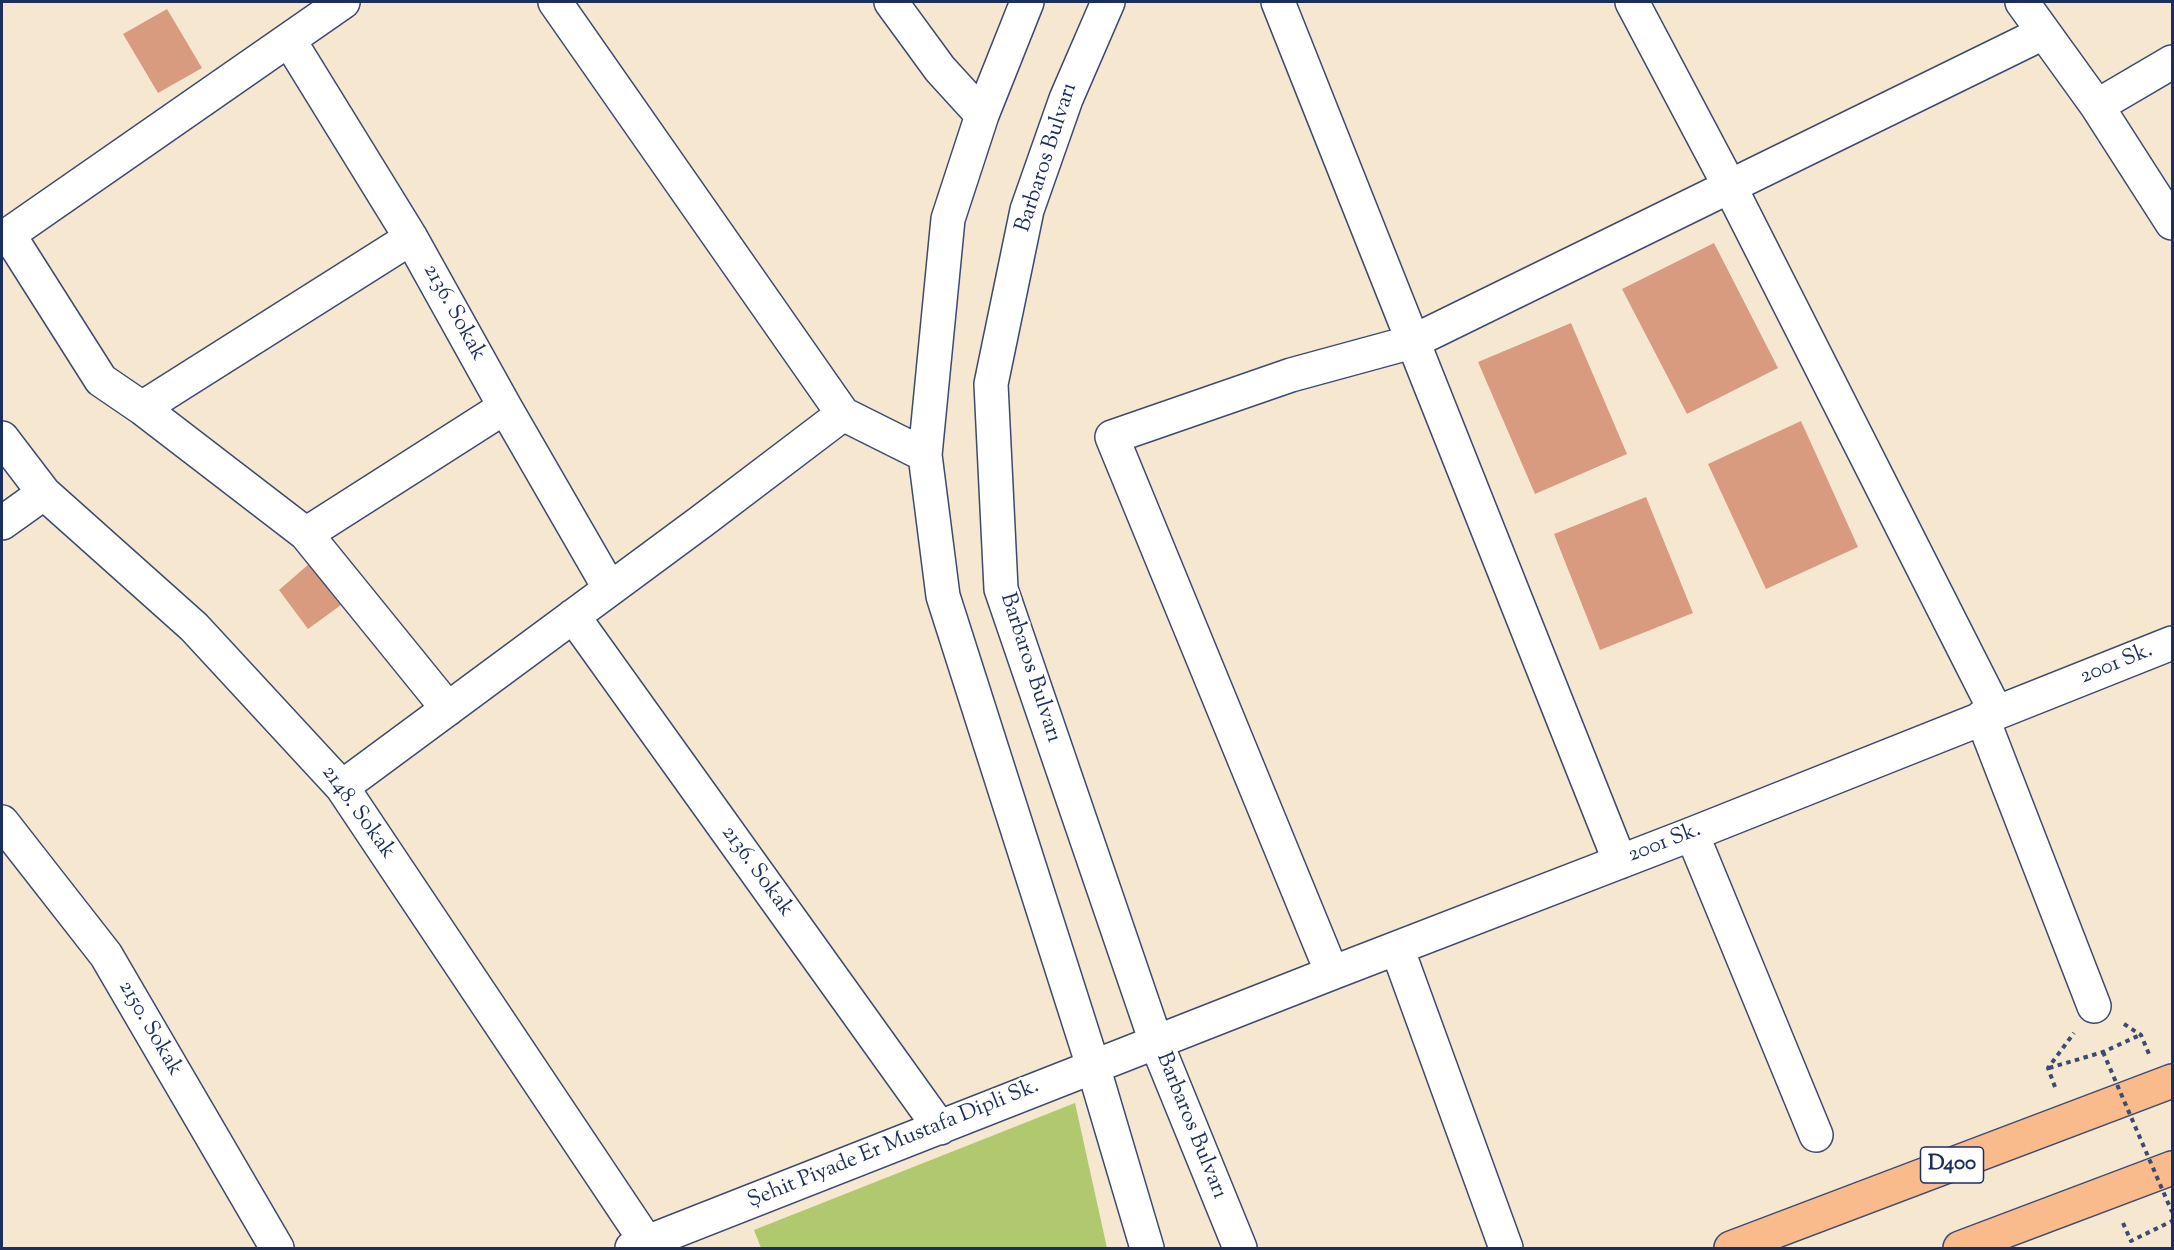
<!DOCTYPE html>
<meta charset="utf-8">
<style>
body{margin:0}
#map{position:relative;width:2174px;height:1250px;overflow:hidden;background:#f6e7d1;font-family:"Sorts Mill Goudy",serif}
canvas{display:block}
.frame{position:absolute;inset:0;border:3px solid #1b2f5e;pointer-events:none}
</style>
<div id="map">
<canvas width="2174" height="1250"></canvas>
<div class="frame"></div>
</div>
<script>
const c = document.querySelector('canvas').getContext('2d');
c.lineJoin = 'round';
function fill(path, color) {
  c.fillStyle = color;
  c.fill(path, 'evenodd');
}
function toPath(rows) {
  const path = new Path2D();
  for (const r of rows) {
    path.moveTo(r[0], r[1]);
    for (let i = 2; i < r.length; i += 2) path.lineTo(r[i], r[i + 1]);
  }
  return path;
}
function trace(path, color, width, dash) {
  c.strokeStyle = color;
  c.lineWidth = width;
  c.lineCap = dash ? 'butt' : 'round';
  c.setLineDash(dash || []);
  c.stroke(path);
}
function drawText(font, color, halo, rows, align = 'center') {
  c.font = font + ' "Sorts Mill Goudy",serif';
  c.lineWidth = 5;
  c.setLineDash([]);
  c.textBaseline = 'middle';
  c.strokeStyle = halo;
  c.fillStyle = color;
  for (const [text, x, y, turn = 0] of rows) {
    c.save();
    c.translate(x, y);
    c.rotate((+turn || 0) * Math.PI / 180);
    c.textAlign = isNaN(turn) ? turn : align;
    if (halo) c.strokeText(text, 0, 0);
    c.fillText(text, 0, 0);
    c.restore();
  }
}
fill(toPath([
 [1075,1103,1107,1248,761,1248,754,1230]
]), '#b0c86e');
fill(toPath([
 [167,9,202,68,158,93,123,34],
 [1714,243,1778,368,1687,414,1622,289],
 [1571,323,1627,454,1535,494,1478,362],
 [1801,421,1858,547,1766,589,1708,464],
 [1646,497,1693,613,1600,650,1554,534],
 [309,564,341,605,308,629,279,590]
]), '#d99b80');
const minor = toPath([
 [555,2,843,414],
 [891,2,940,69,982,115],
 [1027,2,982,115,948,219,925,455,943,596,1093,1066,1147,1248],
 [1108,2,1066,99,1027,210,991,384,1001,589,1156,1042,1240,1248],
 [1278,2,1620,862],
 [1632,2,1730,187,1996,712],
 [2022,2,2097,106,2172,223],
 [289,40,411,238,505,407,610,589],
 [2097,106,2172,62],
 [9,235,101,380,142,408,306,534,448,709],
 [2,239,343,2],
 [142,408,411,238],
 [2,438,44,493,194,627,342,787,647,1243],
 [2,523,44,493],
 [306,534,505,407],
 [573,616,940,1128],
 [1982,717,2094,1006],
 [342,787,702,521,843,414,925,455],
 [2,822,106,955,277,1248],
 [1692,834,1816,1135],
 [1397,948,1506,1248],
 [1332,973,1112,437,1291,375,1412,342,2043,33],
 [632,1248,1332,973,1692,834,2172,643]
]);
const highway = toPath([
 [1731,1248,2172,1081],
 [1960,1248,2172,1168]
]);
trace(minor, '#3c4b6f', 36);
trace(highway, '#3c4b6f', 36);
trace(toPath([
 [2124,1024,2141,1035,2149,1054],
 [2049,1068,2103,1052,2140,1035],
 [2055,1087,2048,1068,2074,1033],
 [2123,1223,2131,1241,2172,1221]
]), '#3c4b6f', 4, [4.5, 4.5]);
trace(minor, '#fff', 33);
trace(highway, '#fabb8c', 33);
trace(toPath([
 [2103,1052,2172,1212]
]), '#3c4b6f', 4, [4.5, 4.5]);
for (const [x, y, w] of [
 [1952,1165,63]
]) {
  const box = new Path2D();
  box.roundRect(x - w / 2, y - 18, w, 36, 4.5);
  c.fillStyle = '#fff';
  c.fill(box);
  trace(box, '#1b2f5e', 1.5);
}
drawText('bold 21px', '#1b2f5e', null, [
 ["D400",1952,1165]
]);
drawText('22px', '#1b2f5e', '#fff', [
 ["Barbaros Bulvarı",1048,158,-72],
 ["2136. Sokak",453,313,61],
 ["2001 Sk.",2117,665,-22],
 ["Barbaros Bulvarı",1029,668,72],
 ["2148. Sokak",357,813,54],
 ["2001 Sk.",1665,844,-21],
 ["2136. Sokak",756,872,54],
 ["2150. Sokak",149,1029,60],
 ["Barbaros Bulvarı",1190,1126,68],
 ["Şehit Piyade Er Mustafa Dipli Sk.",894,1145,-22]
]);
</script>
